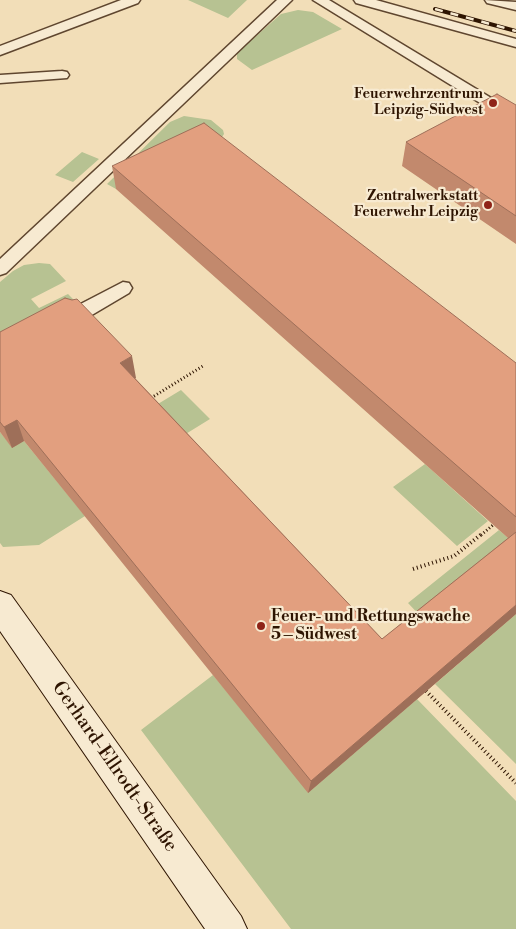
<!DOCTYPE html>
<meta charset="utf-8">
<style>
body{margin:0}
canvas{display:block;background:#f2deb8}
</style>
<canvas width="516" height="929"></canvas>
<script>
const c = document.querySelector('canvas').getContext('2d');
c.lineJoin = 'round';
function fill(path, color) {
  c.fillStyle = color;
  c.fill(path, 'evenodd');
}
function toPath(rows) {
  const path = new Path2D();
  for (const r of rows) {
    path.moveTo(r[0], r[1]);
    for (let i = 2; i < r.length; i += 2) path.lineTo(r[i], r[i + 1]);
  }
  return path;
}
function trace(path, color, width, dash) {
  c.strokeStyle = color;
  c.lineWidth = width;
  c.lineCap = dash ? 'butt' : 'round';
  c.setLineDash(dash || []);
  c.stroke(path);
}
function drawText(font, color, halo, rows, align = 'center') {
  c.font = font + ' "Libre Bodoni",serif';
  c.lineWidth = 4.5;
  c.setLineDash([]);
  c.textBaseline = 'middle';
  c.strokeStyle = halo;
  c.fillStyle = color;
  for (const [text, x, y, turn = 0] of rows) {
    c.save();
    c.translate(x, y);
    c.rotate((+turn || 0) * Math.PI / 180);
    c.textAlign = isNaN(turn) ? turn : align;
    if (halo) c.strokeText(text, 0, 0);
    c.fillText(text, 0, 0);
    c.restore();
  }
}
fill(toPath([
 [188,0,247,0,228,18],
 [298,10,313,12,342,29,252,70,237,59,237,53,281,14],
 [184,116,211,120,223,130,224,134,222,137,116,189,107,184,170,122],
 [82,152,99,159,73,182,55,175],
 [39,263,50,264,66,281,31,299,39,308,68,294,78,304,92,297,95,300,0,352,0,282,13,271,24,265],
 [181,390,210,419,176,440,148,410],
 [0,432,12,447,24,441,85,516,39,545,3,547,0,543],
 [425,464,488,521,457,546,393,487],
 [499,530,515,544,423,619,408,603],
 [516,614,516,764,435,684],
 [213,675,309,792,417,699,516,801,516,929,291,929,141,730]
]), '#b7c292');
const lane = toPath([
 [121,0,140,0,138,3,0,55,0,46,121,0],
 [277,0,292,0,6,273,0,275,0,259,277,0],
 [313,0,329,0,516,113,516,124,511,122,313,0],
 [354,0,376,0,516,39,516,47,356,3,354,0],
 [485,0,516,2,516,10,487,3,485,0],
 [62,71,67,72,69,75,67,78,0,83,0,75,62,71],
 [123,282,129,283,132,288,129,293,85,319,78,321,71,319,69,314,71,309,123,282]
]);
const secondary = toPath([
 [0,591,11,595,241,916,247,929,205,929,0,631,0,591]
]);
trace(lane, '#5f462f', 3);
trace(secondary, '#2e1401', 2);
trace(toPath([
 [151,398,203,366],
 [481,535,493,525]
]), '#2e1401', 3, [1, 2.5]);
trace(toPath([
 [413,569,454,556,483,533],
 [426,691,516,783]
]), '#2e1401', 4, [1, 3]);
fill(lane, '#f7ead1');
fill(secondary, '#f7ead1');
const rail = toPath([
 [435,9,516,31]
]);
trace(rail, '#2e1401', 4);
trace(rail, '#f7ead1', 2.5, [8]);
fill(toPath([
 [516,105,516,244,402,166,406,142],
 [112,166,516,363,516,614,308,793,24,441,12,448,0,432,0,332,136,378,135,378,382,639,508,538,116,189]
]), '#c2896d');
fill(toPath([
 [132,356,136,378,124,384,120,363],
 [17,420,24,441,12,448,4,427],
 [516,605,516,614,308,793,311,781]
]), '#9e6f59');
const building = toPath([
 [497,94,516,105,516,216,406,142,497,94],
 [204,123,516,363,516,517,112,166,204,123],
 [65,298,72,300,77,299,132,356,120,363,382,639,516,532,516,605,311,781,17,420,4,427,0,422,0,332,65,298]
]);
fill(building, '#e29f7f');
trace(building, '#9e6f59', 1);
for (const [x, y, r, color] of [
 [493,103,5,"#8f2418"],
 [488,205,5,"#8f2418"],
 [261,626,5,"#8f2418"]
]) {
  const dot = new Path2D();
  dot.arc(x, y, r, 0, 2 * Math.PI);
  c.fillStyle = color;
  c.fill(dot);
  trace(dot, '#f7ead1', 2);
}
drawText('bold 14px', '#2e1401', '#f7ead1', [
 ["Feuerwehrzentrum",483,95],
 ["Leipzig-Südwest",483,111],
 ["Zentralwerkstatt",478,197],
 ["Feuerwehr Leipzig",478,213]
], 'right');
drawText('bold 16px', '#2e1401', '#f7ead1', [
 ["Feuer- und Rettungswache",271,617],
 ["5 – Südwest",271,635]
], 'left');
drawText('19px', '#2e1401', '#f7ead1', [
 ["Gerhard-Ellrodt-Straße",114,767,55]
]);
</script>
